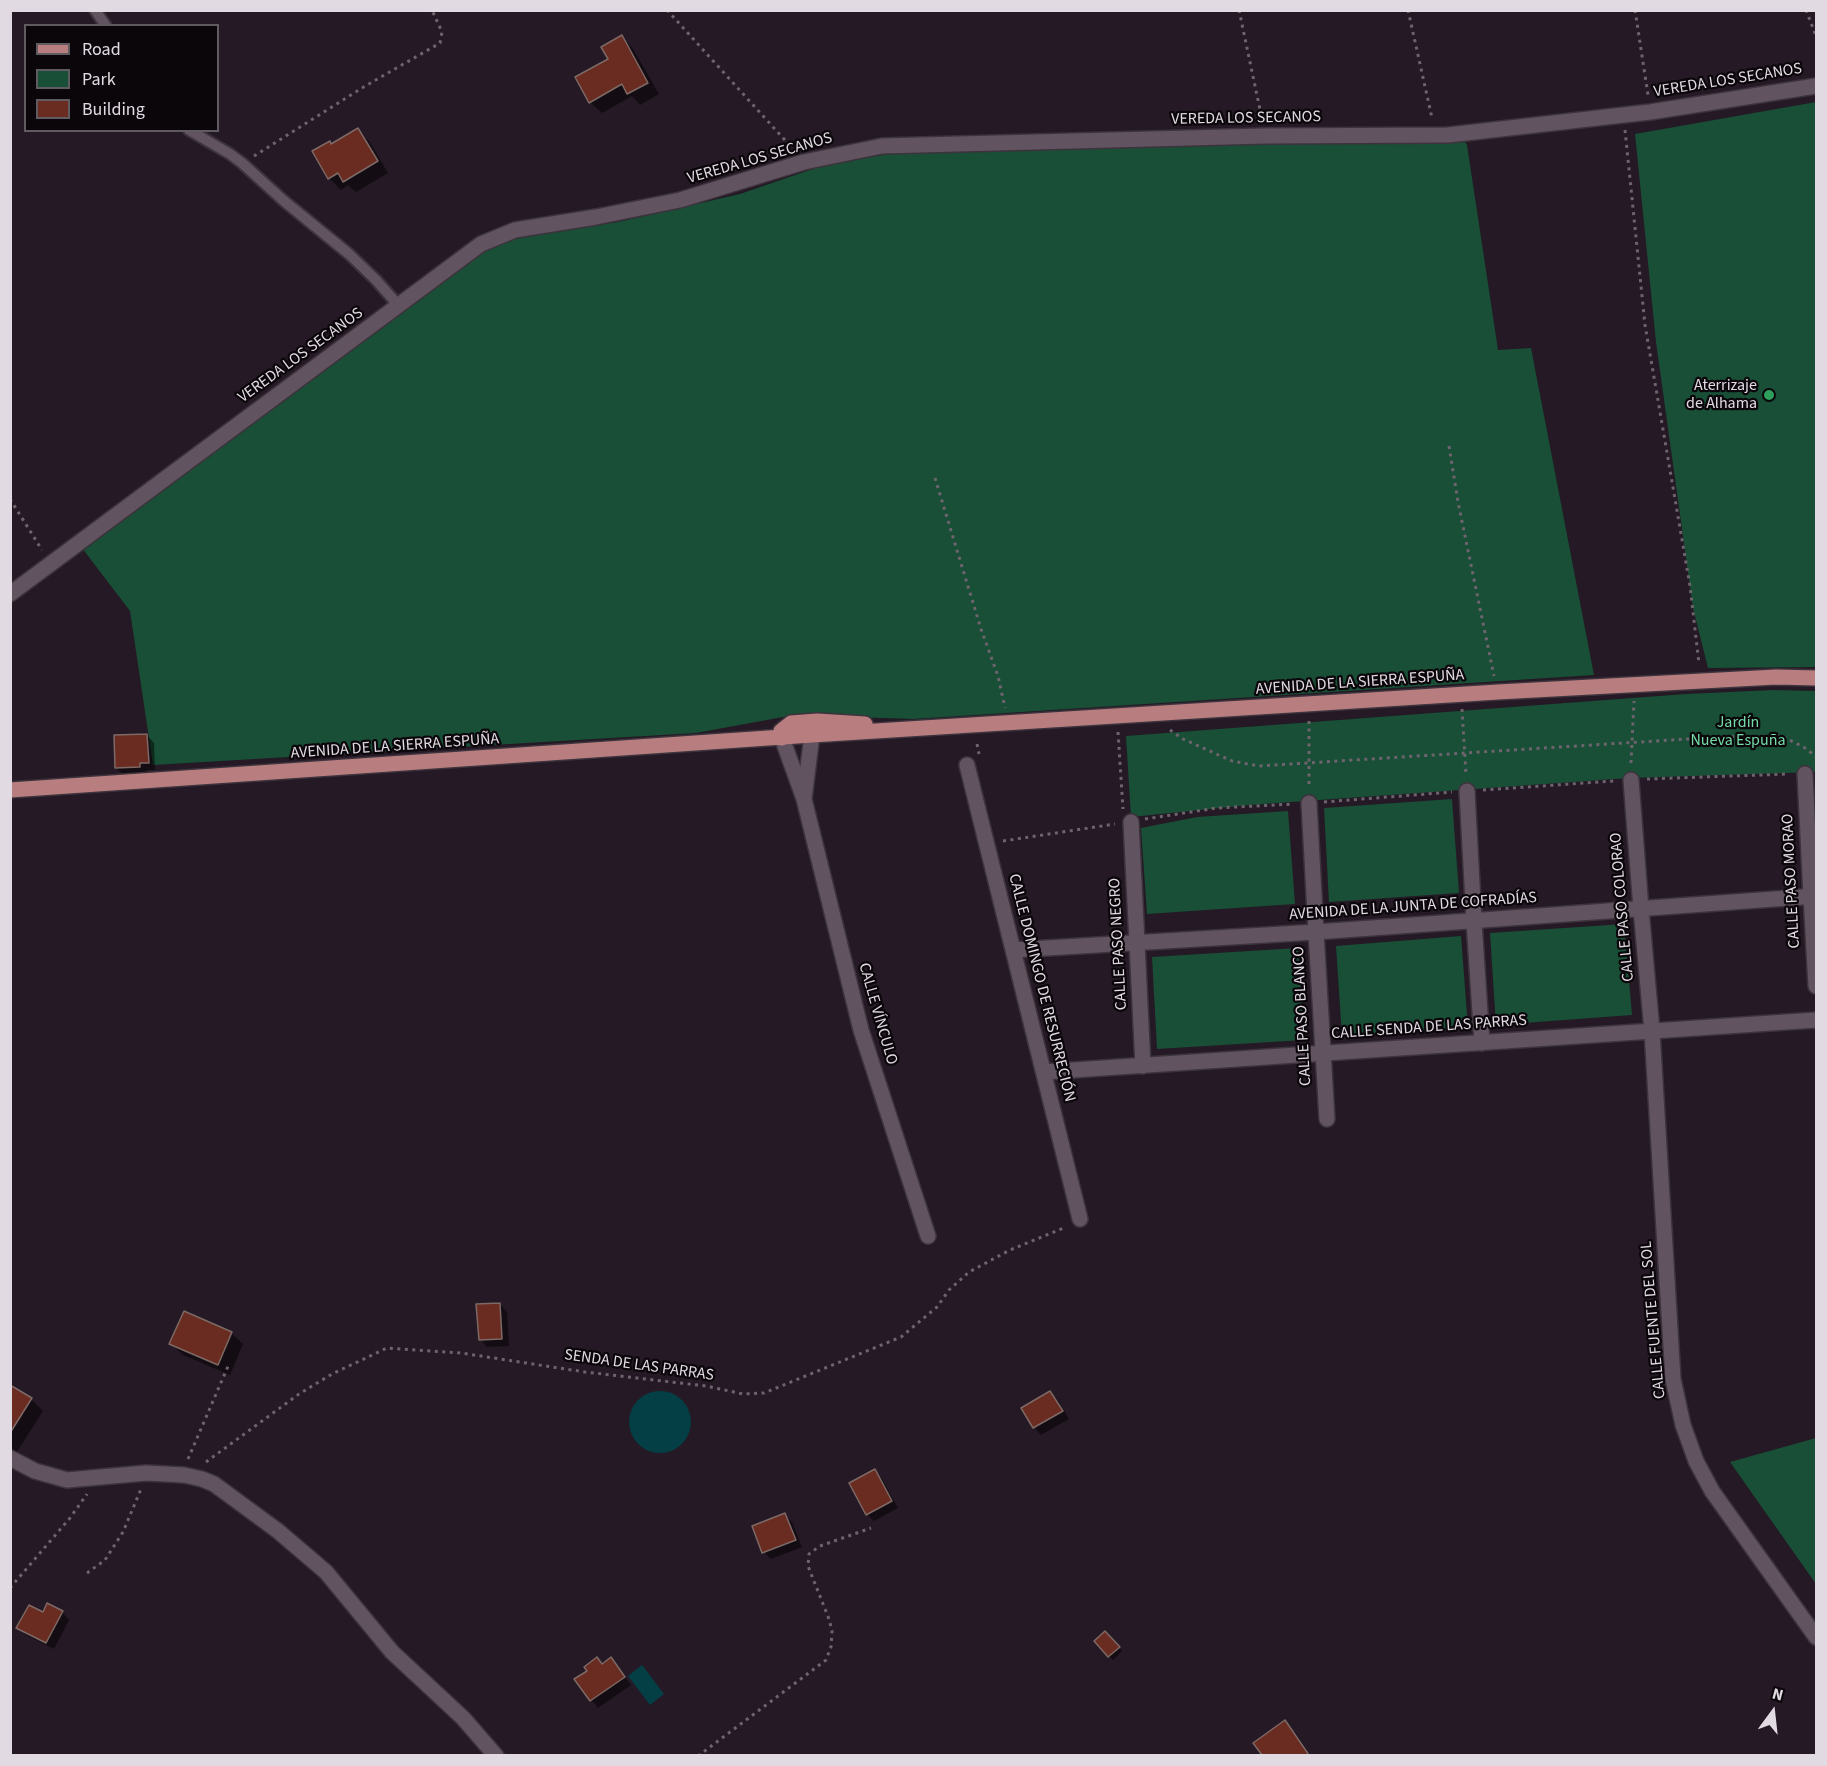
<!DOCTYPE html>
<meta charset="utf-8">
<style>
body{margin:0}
#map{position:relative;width:1827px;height:1766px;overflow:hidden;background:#241924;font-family:"Source Sans 3",sans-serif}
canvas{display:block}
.frame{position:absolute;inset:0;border:12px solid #e2dae2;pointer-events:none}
.legend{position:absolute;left:24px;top:24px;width:195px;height:108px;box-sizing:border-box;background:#0a060a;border:2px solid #605b60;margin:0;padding:8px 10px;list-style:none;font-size:18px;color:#e2dae2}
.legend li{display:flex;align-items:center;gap:12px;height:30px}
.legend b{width:30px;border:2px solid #605b60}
.north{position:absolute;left:1743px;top:1682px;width:60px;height:60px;-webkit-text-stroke:4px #0a060a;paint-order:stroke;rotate:15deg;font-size:16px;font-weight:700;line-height:24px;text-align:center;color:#e2dae2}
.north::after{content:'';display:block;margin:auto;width:21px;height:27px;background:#e2dae2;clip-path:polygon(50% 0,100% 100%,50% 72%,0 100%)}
</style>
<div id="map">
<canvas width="1827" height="1766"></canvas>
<div class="frame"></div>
<ul class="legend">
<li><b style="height:8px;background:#b87d7f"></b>Road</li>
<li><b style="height:16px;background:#184f36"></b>Park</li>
<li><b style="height:16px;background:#6a2b20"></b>Building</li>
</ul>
<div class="north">N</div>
</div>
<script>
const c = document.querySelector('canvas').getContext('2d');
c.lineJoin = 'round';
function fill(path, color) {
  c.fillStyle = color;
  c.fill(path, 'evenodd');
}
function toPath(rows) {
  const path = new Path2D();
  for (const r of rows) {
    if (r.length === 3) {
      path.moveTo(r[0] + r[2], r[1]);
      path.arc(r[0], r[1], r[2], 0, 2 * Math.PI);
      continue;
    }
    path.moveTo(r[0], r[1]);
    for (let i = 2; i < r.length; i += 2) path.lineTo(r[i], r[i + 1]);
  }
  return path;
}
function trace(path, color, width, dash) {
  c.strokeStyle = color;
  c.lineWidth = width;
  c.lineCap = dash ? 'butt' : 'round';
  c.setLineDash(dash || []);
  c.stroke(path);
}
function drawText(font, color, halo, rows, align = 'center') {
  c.font = font + ' "Source Sans 3",sans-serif';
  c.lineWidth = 4.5;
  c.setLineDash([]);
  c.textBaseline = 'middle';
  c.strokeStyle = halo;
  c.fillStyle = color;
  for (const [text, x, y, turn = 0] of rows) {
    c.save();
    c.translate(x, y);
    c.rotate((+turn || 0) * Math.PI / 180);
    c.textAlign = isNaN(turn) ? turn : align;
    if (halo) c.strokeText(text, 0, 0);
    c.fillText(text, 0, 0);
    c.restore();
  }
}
fill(toPath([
 [1816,102,1816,667,1708,668,1693,608,1656,342,1635,134],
 [1463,139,1467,145,1498,350,1531,348,1594,675,913,719,794,715,696,733,153,765,130,611,82,548,487,249,520,236,618,222,740,194,830,163,889,154,1004,149],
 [1773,690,1816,691,1816,772,1629,778,1249,805,1131,817,1126,736,1686,694],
 [1452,799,1459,893,1329,902,1324,808],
 [1288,811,1295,904,1147,914,1141,828,1197,817],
 [1624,924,1632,1015,1496,1025,1490,933],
 [1461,936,1468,1027,1342,1036,1336,946],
 [1298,948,1304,1040,1157,1049,1152,957],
 [1816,1438,1816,1584,1730,1462]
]), '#184f36');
fill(toPath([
 [660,1422,31],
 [642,1665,664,1694,650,1705,628,1676]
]), '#043f46');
fill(toPath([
 [622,37,633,49,659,94,640,105,632,96,602,113,590,102],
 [358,130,369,141,388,173,356,192,348,185,341,190,329,178,314,152,332,145],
 [147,735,154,743,155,770,147,770,147,774,124,775,116,768],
 [500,1304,507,1312,509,1346,487,1347,480,1339],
 [231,1333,243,1344,230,1375,183,1355,171,1344],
 [10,1386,31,1399,43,1411,15,1455,10,1452],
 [1050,1392,1058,1400,1069,1419,1041,1435,1034,1427],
 [875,1471,882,1479,898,1508,874,1521,867,1514],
 [785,1515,792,1522,802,1547,771,1559,764,1552],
 [62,1612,69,1620,54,1649,26,1635,18,1628],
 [1105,1633,1122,1651,1113,1660,1096,1641],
 [611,1659,631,1685,598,1708,576,1680],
 [1285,1722,1296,1734,1311,1756,1264,1756,1255,1743]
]), '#0007');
const building = toPath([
 [622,35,648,83,627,94,622,84,589,103,575,77,608,59,601,47,622,35],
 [358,128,378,161,343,182,338,173,328,179,312,151,330,141,331,144,358,128],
 [147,734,149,763,140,763,140,767,115,768,114,735,147,734],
 [500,1303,502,1339,479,1340,476,1304,500,1303],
 [184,1311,232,1332,218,1365,169,1344,184,1311],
 [10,1385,32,1398,10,1433,10,1385],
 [1050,1391,1063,1411,1033,1428,1021,1408,1050,1391],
 [875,1469,892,1501,866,1515,849,1483,875,1469],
 [785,1513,796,1540,762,1553,752,1526,785,1513],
 [47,1603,63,1611,46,1643,16,1628,29,1605,43,1612,47,1603],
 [1105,1631,1120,1647,1108,1657,1094,1641,1105,1631],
 [597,1657,602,1664,611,1657,625,1677,590,1701,574,1679,587,1671,584,1667,597,1657],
 [1285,1720,1309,1755,1262,1755,1253,1743,1285,1720]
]);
fill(building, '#6a2b20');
trace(building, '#7d6965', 1.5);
const service = toPath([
 [95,10,106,26],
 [189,130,230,154,242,163,284,201,349,254,376,280,399,306]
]);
const pedestrian = toPath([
 [1805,774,1811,896],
 [1631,780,1641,909],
 [1467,791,1474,921],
 [1309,803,1316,932],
 [1131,822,1137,943]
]);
const minor = toPath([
 [10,594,481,244,515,230,596,217,680,200,804,162,882,146,1265,136,1448,135,1650,112,1816,86],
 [782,738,804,799,812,735],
 [967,765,1080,1219],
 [804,799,861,1030,928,1236],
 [1811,896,1816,986],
 [1641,909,1652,1031,1673,1379,1683,1425,1696,1461,1712,1491,1816,1637],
 [1474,921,1482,1043],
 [1316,932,1327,1119],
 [1137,943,1143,1066],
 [1013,950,1316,932,1816,896],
 [1044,1072,1816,1020],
 [10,1458,35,1471,67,1480,146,1473,184,1475,202,1479,214,1484,278,1531,326,1572,392,1652,463,1718,496,1756]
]);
const primary = toPath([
 [782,738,781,731,791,723,817,721,865,724],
 [10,790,812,735,1498,692,1776,677,1816,678]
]);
trace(service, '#3c333c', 14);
trace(pedestrian, '#3c333c', 18);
trace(minor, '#3c333c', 18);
trace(primary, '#3c333c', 18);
trace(toPath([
 [667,10,793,149],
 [1239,10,1262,119],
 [1408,10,1432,118],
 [1635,10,1648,95],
 [1806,10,1816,36],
 [1625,130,1645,325,1690,586,1699,664],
 [254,156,362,88,440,43,442,32,432,10],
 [1449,446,1458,502,1494,676],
 [935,478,981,629,998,676,1005,708],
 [10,499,42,550],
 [1462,709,1466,774],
 [1309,721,1309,786],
 [1170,730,1183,739,1232,761,1259,766,1719,737,1782,736,1807,749,1816,757],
 [1118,732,1123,809],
 [977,744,979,754],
 [1631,763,1634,701],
 [1647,779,1788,774],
 [1483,790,1614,781],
 [1324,802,1452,792],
 [1145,819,1217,808,1294,804],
 [1003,841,1115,824],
 [188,1459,229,1364],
 [206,1462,299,1394,332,1374,387,1348,461,1353,585,1372,706,1386,743,1394,764,1393,901,1337,937,1307,949,1290,969,1272,1010,1250,1066,1227],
 [87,1573,105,1560,123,1532,141,1489],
 [10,1588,70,1518,87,1494],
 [698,1756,826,1660,831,1647,832,1631,829,1619,808,1566,809,1554,820,1546,871,1528]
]), '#6e646e', 3, [3, 4.5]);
trace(service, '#615360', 10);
trace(pedestrian, '#615360', 15);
trace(minor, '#615360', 15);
trace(primary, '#b87d7f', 15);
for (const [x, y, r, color] of [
 [1769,395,6,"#2e9e5b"]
]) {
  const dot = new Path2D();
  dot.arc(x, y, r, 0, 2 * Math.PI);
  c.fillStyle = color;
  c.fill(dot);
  trace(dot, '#0a060a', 2);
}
drawText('16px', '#e2dae2', '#0a060a', [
 ["VEREDA LOS SECANOS",1728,81,-9],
 ["VEREDA LOS SECANOS",1246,119,-1],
 ["VEREDA LOS SECANOS",760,159,-16],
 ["VEREDA LOS SECANOS",301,356,-36],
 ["AVENIDA DE LA SIERRA ESPUÑA",1360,683,-4],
 ["AVENIDA DE LA SIERRA ESPUÑA",395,747,-4],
 ["CALLE PASO MORAO",1792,881,-93],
 ["AVENIDA DE LA JUNTA DE COFRADÍAS",1413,907,-4],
 ["CALLE PASO COLORAO",1623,907,-95],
 ["CALLE PASO NEGRO",1119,944,-93],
 ["CALLE DOMINGO DE RESURRECIÓN",1041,988,76],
 ["CALLE VÍNCULO",877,1014,74],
 ["CALLE PASO BLANCO",1303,1016,-93],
 ["CALLE SENDA DE LAS PARRAS",1429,1028,-4],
 ["CALLE FUENTE DEL SOL",1654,1320,-95],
 ["SENDA DE LAS PARRAS",639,1366,8]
]);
drawText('16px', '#e2dae2', '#0a060a', [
 ["Aterrizaje",1757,386],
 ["de Alhama",1757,404]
], 'right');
drawText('16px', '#74dca7', '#0a060a', [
 ["Jardín",1738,723],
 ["Nueva Espuña",1738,741]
]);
</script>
